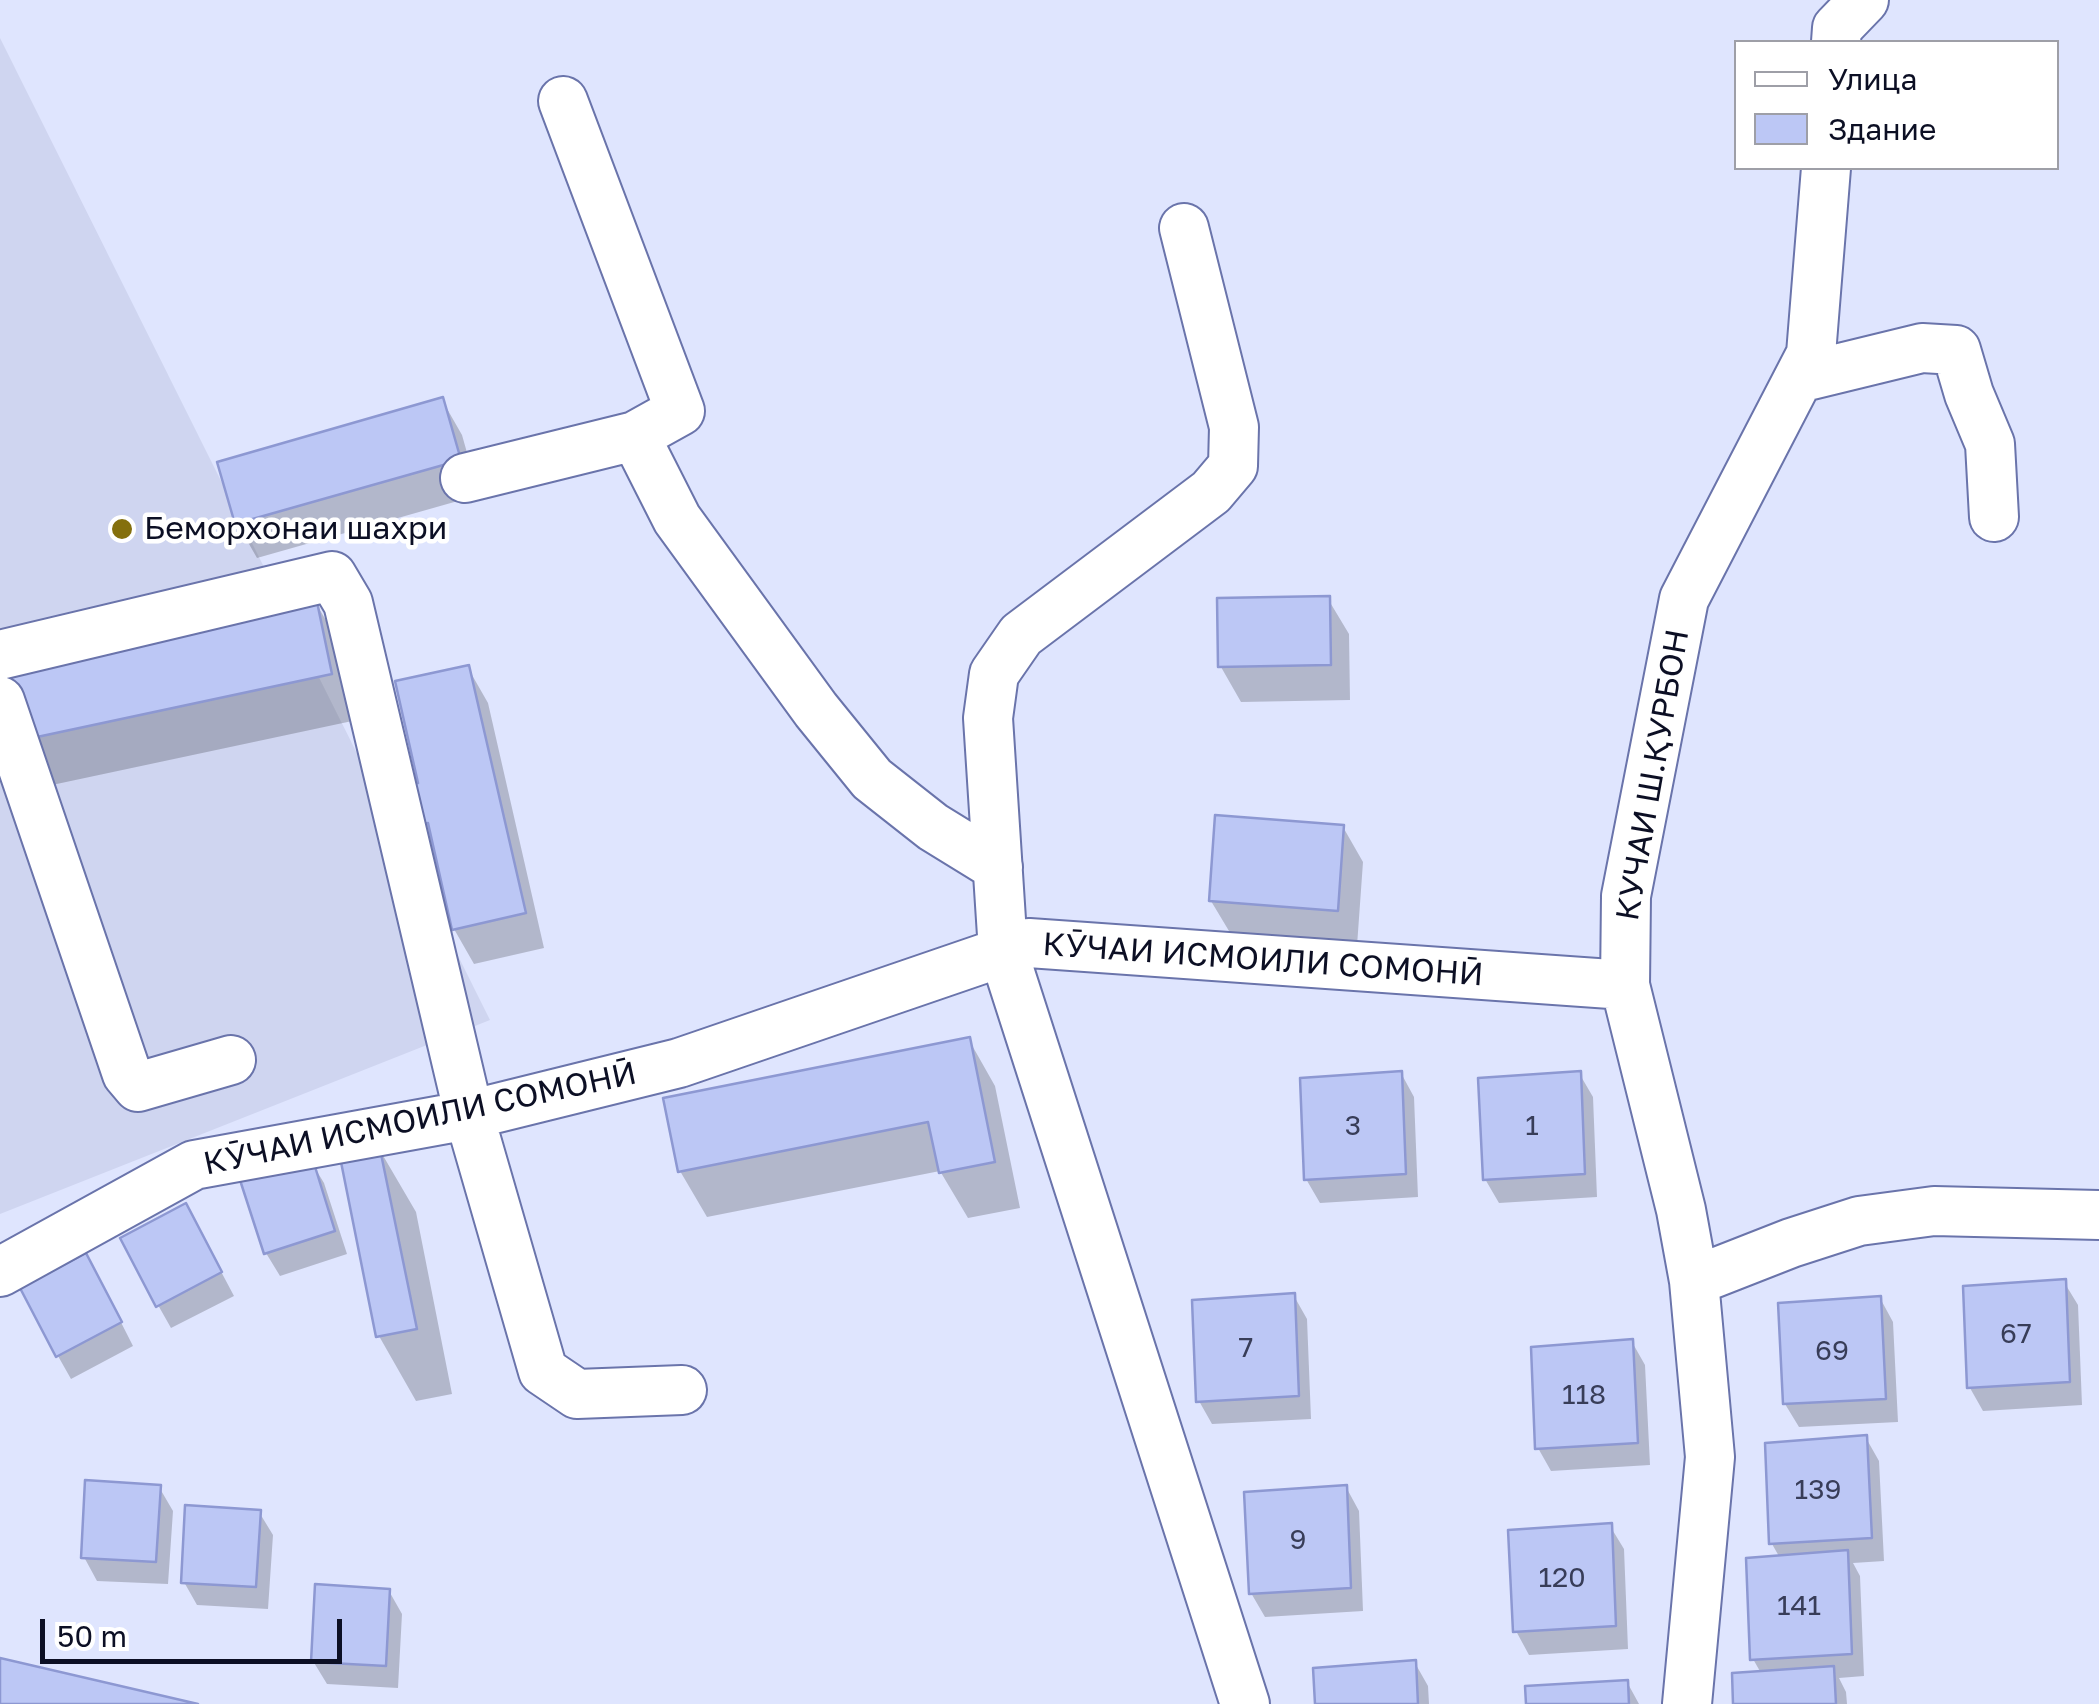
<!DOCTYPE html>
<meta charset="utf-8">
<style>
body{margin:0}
#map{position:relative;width:2099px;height:1704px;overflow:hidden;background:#dfe5fe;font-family:"Golos Text",sans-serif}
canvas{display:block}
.legend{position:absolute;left:1734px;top:40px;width:325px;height:130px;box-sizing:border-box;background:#fff;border:2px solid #9e9fa7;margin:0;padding:12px 18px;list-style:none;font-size:30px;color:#0c0f24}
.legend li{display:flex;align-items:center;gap:20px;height:50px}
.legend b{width:50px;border:2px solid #9e9fa7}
.scale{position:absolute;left:40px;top:1619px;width:302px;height:45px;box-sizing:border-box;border:5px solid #0c0f24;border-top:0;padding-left:12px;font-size:30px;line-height:35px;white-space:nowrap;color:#0c0f24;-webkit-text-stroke:8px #fff;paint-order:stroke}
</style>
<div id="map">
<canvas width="2099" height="1704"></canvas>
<ul class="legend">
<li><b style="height:12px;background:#fff"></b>Улица</li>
<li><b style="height:28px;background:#bcc7f5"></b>Здание</li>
</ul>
<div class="scale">50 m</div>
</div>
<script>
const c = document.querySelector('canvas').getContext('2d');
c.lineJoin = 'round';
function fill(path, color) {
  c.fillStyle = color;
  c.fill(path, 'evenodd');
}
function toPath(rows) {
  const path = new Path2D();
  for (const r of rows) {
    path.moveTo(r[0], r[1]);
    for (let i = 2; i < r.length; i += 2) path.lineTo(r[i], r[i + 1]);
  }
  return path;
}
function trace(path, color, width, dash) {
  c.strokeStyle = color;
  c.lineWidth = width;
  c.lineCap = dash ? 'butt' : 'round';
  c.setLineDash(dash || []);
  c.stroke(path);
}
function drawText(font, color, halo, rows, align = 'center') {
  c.font = font + ' "Golos Text",sans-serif';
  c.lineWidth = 9;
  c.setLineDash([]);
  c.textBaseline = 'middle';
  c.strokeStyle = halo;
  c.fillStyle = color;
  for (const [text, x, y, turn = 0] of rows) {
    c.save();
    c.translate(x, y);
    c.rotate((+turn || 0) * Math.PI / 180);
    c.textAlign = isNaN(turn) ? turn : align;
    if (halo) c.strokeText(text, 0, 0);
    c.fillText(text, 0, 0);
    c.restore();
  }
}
fill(toPath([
 [0,38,490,1020,0,1214]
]), '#cfd5f0');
fill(toPath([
 [442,400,462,435,479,495,257,558,237,523],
 [1328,599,1349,634,1350,700,1241,702,1221,667],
 [314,600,341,646,357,720,52,785,25,739],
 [468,668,488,703,544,948,474,964,454,929,439,860,425,864,421,784],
 [1343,827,1363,862,1357,946,1232,936,1211,901],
 [969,1040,995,1086,1020,1208,968,1218,940,1171,707,1217,680,1171],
 [1401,1073,1414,1097,1418,1197,1320,1203,1306,1179],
 [1579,1073,1593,1097,1597,1197,1499,1203,1485,1179],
 [378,1147,416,1212,452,1394,416,1401,379,1336],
 [310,1160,324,1183,347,1254,280,1276,266,1253],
 [199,1230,234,1296,171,1328,158,1305],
 [99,1279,133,1346,71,1379,58,1356],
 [2064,1282,2078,1305,2082,1405,1983,1411,1970,1388],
 [1294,1296,1307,1319,1311,1419,1212,1424,1199,1401],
 [1880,1298,1893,1322,1898,1422,1799,1427,1785,1404],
 [1632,1342,1645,1365,1650,1465,1551,1471,1538,1448],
 [1866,1438,1879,1461,1884,1561,1853,1563,1860,1576,1864,1676,1839,1678,1846,1692,1847,1704,1736,1704,1761,1673,1753,1659,1780,1558,1772,1544],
 [159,1487,173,1511,168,1584,97,1581,84,1557],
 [1346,1487,1359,1511,1363,1611,1265,1617,1251,1593],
 [259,1512,273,1535,268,1609,197,1605,184,1582],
 [1610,1526,1624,1549,1628,1649,1529,1655,1516,1631],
 [389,1591,402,1614,398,1688,327,1684,313,1661],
 [1415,1663,1428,1686,1429,1704,1317,1704],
 [1627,1682,1639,1704,1528,1704]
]), '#0003');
const building = toPath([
 [443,397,461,460,235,524,217,462,443,397],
 [1330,596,1331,665,1218,667,1217,598,1330,596],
 [316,597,332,674,23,740,6,663,316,597],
 [469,665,526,913,452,930,428,823,402,830,393,788,418,783,395,681,469,665],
 [1215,815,1344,825,1338,911,1209,901,1215,815],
 [970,1037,995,1162,939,1173,928,1122,678,1172,663,1098,970,1037],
 [1402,1071,1406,1174,1304,1180,1300,1078,1402,1071],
 [1581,1071,1585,1174,1483,1180,1478,1078,1581,1071],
 [379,1144,417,1329,376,1337,339,1152,379,1144],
 [312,1157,335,1231,264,1254,240,1180,312,1157],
 [186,1203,222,1272,156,1307,120,1238,186,1203],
 [86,1253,122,1322,56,1357,20,1288,86,1253],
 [2066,1279,2070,1382,1967,1388,1963,1286,2066,1279],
 [1295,1293,1299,1396,1196,1402,1192,1300,1295,1293],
 [1881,1296,1886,1399,1783,1404,1778,1303,1881,1296],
 [1633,1339,1638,1443,1535,1449,1531,1347,1633,1339],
 [1867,1435,1872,1538,1769,1544,1765,1443,1867,1435],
 [85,1480,161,1485,156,1562,81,1558,85,1480],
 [1347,1485,1351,1588,1249,1594,1244,1492,1347,1485],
 [185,1505,261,1510,256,1587,181,1583,185,1505],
 [1612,1523,1616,1626,1513,1632,1508,1530,1612,1523],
 [1848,1550,1852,1654,1750,1660,1746,1558,1848,1550],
 [315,1584,390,1589,386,1666,311,1662,315,1584],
 [0,1658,198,1704,0,1704,0,1658],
 [1416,1660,1418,1704,1315,1704,1313,1668,1416,1660],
 [1834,1666,1836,1704,1733,1704,1732,1673,1834,1666],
 [1628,1680,1629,1704,1526,1704,1525,1686,1628,1680]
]);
fill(building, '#bcc7f5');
trace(building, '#8d98d2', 2.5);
const street = toPath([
 [1836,42,1837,28,1864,0],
 [563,101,680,411,635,436],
 [1184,228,1234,427,1233,466,1211,492,1021,635,994,674,988,718,1003,951,1245,1704],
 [1799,378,1922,348,1956,350,1969,394,1990,444,1994,517],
 [465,478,635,436,677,519,816,710,872,779,933,827,998,867],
 [0,655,332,576,348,603,469,1115,543,1371,577,1394,682,1390],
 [0,701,127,1074,138,1087,231,1060],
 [0,1272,194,1165,469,1115,679,1063,1029,943,1625,985],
 [1694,1281,1791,1243,1859,1221,1934,1211,2099,1215],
 [1687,1704,1710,1457,1694,1281,1681,1210,1625,985,1626,896,1684,599,1811,354,1826,168]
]);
trace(street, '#6a74ab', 52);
trace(street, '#fff', 48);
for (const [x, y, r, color] of [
 [122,529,12,"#846f0d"]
]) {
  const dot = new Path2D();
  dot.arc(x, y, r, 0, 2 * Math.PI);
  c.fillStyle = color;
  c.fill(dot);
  trace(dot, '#fff', 4);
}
drawText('28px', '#383d58', null, [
 ["3",1353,1126],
 ["1",1532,1126],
 ["67",2016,1334],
 ["7",1246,1348],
 ["69",1832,1351],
 ["118",1584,1395],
 ["139",1818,1490],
 ["9",1298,1540],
 ["120",1562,1578],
 ["141",1799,1606]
]);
drawText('32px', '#0c0f24', '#fff', [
 ["Беморхонаи шахри",144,529]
], 'left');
drawText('32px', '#0c0f24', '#fff', [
 ["КУЧАИ Ш.ҚУРБОН",1653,775,-80],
 ["КӮЧАИ ИСМОИЛИ СОМОНӢ",1263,960,4],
 ["КӮЧАИ ИСМОИЛИ СОМОНӢ",420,1119,-12]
]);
</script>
